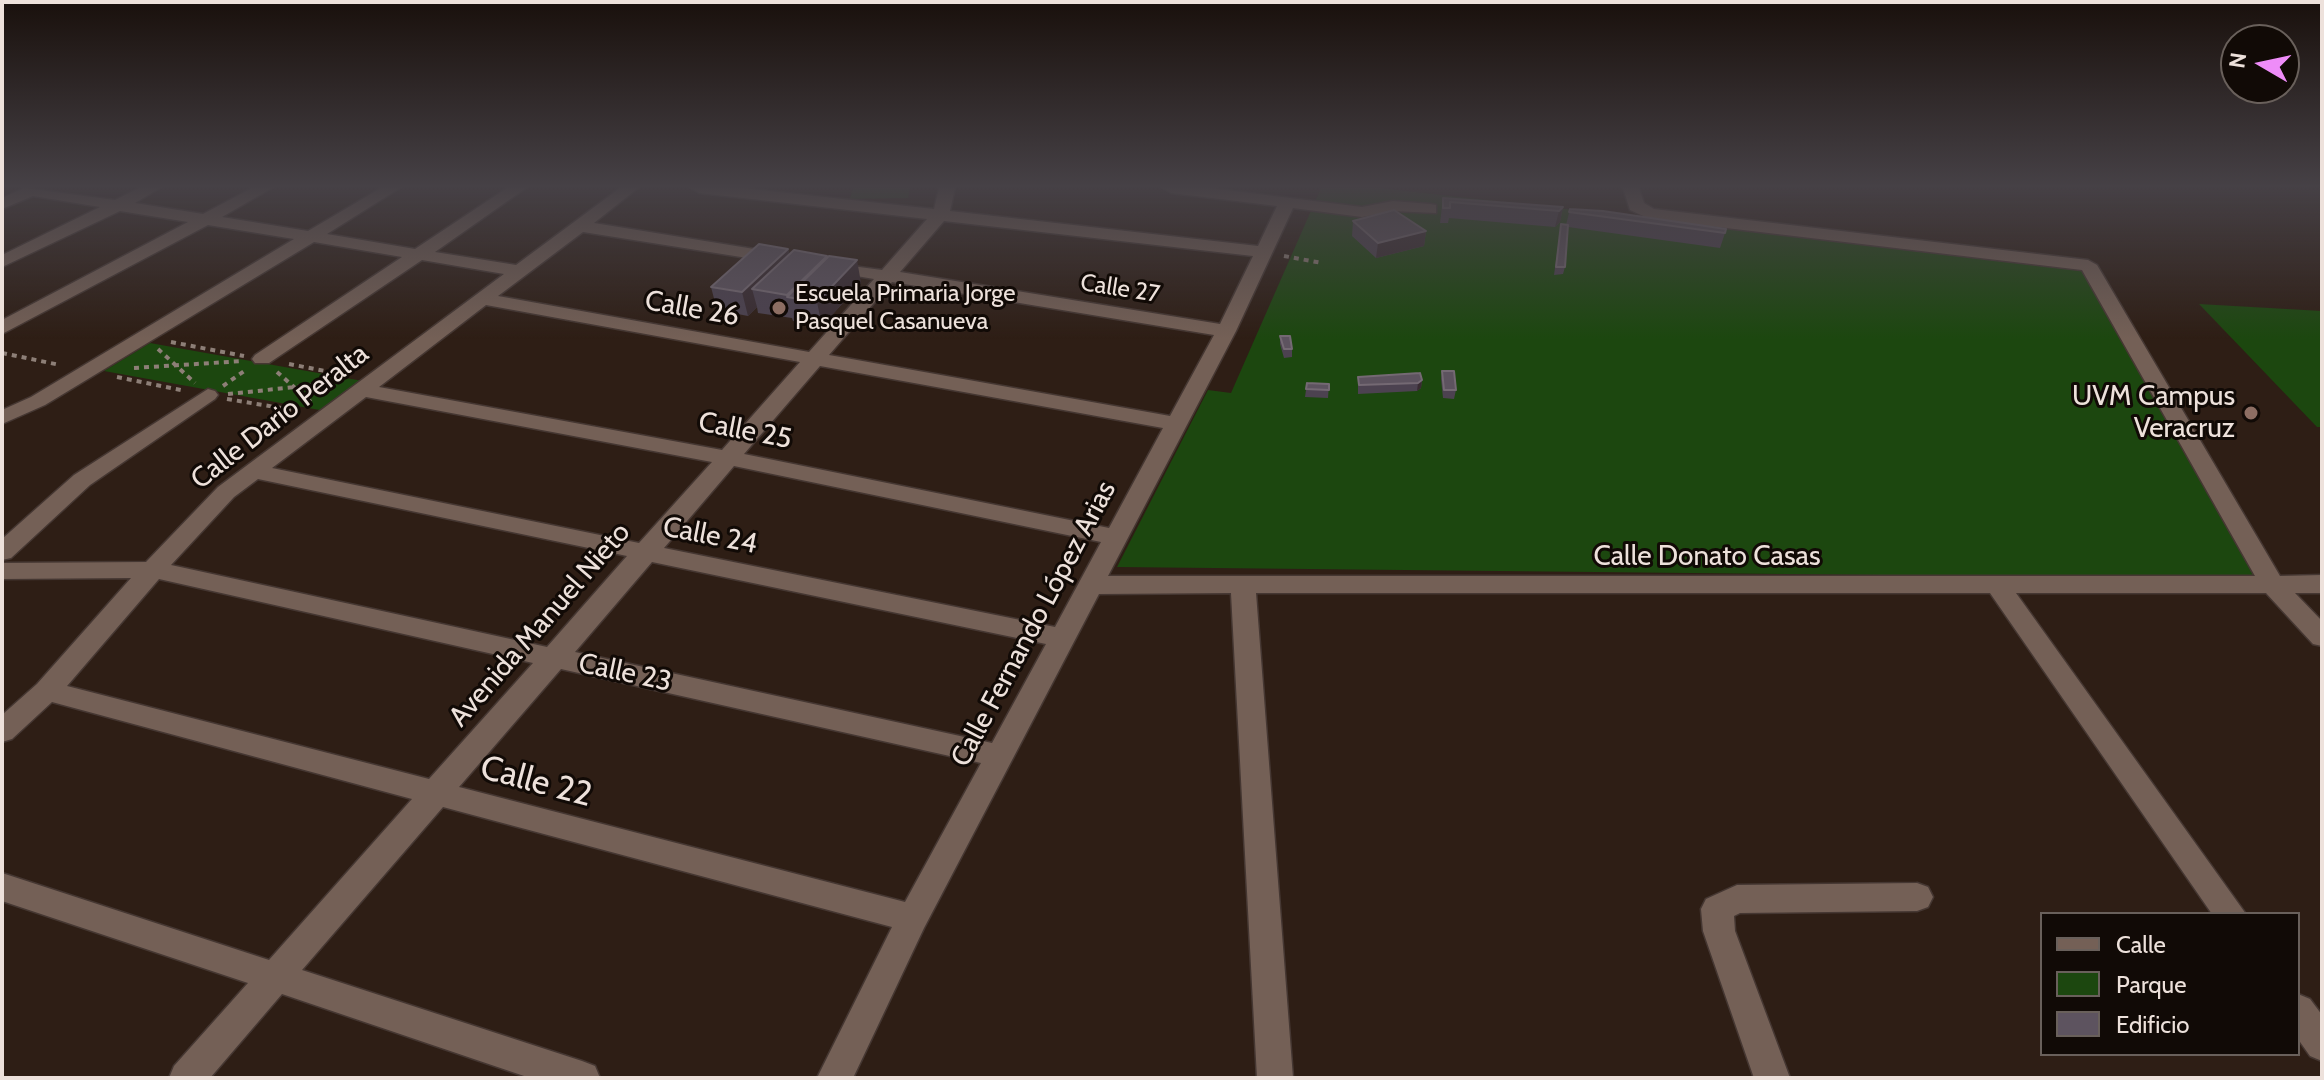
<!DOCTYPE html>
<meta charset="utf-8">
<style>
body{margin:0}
#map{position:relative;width:2324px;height:1080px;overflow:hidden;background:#2e1e15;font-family:Cabin,sans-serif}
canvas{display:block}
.frame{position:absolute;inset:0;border:4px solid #ede1db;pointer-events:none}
.legend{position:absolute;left:2040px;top:912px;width:260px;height:144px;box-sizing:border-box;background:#110a06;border:2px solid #69605b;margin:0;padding:10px 14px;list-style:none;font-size:24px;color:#ede1db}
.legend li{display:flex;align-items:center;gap:16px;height:40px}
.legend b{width:40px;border:2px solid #69605b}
.north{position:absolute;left:2220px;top:24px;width:80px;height:80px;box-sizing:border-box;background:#110a06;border:2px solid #69605b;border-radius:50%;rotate:279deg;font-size:22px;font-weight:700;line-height:32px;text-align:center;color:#ede1db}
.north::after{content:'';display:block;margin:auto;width:28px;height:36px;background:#ee8cf8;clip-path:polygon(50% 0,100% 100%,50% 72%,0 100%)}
</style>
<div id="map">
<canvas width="2324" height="1080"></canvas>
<div class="frame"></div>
<ul class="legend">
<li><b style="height:10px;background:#746056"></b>Calle</li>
<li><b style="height:22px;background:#1c470f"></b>Parque</li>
<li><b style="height:22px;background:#5d535f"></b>Edificio</li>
</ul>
<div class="north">N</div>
</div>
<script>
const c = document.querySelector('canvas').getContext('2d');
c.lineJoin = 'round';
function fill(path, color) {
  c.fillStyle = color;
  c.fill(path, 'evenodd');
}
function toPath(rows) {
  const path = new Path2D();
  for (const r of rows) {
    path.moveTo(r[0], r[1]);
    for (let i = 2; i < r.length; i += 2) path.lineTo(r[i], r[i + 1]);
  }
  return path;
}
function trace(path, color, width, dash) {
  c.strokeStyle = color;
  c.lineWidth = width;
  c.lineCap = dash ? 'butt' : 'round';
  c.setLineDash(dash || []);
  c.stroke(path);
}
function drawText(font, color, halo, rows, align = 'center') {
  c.font = font + ' Cabin,sans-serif';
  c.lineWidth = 6;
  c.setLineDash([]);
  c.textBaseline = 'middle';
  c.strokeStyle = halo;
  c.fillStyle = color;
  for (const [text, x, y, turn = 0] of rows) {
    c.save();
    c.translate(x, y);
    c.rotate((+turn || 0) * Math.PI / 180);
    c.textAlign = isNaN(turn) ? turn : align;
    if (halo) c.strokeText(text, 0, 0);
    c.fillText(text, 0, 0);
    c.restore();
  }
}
fill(toPath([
 [853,188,910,188,908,198,850,199],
 [1321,188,1380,188,2081,267,2261,579,1117,567,1208,390,1231,393],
 [2199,304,2322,311,2322,427,2317,427],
 [150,343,363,381,325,411,104,371]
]), '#1c470f');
const minor = toPath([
 [24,188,115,200,139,188,160,188,135,203,203,214,252,188,272,188,222,217,308,231,381,188,400,188,327,234,415,249,507,188,526,188,435,252,516,265,620,188,638,188,594,223,779,253,788,258,779,263,583,232,498,296,809,352,874,279,821,270,821,262,882,270,927,219,699,193,691,188,742,188,934,209,939,188,955,188,950,211,1258,246,1277,206,1171,193,1163,188,1210,188,1362,207,1393,201,1430,204,1436,205,1436,213,1393,211,1362,217,1293,208,1236,331,1108,576,2255,576,2082,270,1650,219,1630,210,1623,188,1639,188,1644,203,1654,209,2088,260,2097,265,2280,576,2322,575,2322,593,2295,593,2322,621,2322,646,2313,644,2266,593,2016,593,2246,914,2212,914,1990,593,1256,593,1293,1078,1257,1078,1231,593,1099,594,924,928,853,1078,817,1078,892,927,443,807,302,970,582,1061,595,1066,600,1078,530,1078,282,994,210,1078,169,1078,174,1066,248,983,2,901,2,873,269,960,412,799,52,702,12,739,2,742,2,715,37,684,131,578,2,579,2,563,146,562,218,487,504,274,422,260,269,363,255,363,252,359,255,355,402,257,314,242,45,405,2,424,2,410,31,397,294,239,208,225,2,334,2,320,188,222,120,211,2,267,2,255,100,207,33,196,2,209,2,198,24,188],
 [944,221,1253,256,1220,324,900,272,944,221],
 [892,282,1214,335,1170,416,829,355,892,282],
 [486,305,800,362,722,450,379,387,486,305],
 [820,366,1163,428,1109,528,744,454,820,366],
 [366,397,712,462,639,543,272,468,366,397],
 [734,466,1101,542,1055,627,664,548,734,466],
 [258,479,627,556,547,647,171,565,234,497,258,479],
 [652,562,1046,644,992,743,575,652,652,562],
 [159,579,533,663,429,779,67,686,159,579],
 [561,669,981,763,905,902,459,787,561,669],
 [208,389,215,391,218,395,215,399,90,485,11,558,2,560,2,539,74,475,208,389],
 [1917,883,1928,887,1933,897,1928,907,1917,911,1740,913,1734,916,1735,931,1790,1078,1754,1078,1703,931,1701,909,1706,899,1737,885,1917,883],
 [2298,994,2310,999,2322,1015,2322,1061,2310,1056,2298,1039,2298,994]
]);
trace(minor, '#453732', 3);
trace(toPath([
 [1284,256,1322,263],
 [171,342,244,356],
 [158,349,195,383],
 [2,353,60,365],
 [289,364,346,375],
 [134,368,243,361],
 [277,372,311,402],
 [117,377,181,390],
 [223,386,247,369],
 [228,394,334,383],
 [227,399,299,411]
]), '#8d7f77', 4, [5, 5]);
fill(minor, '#746056');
fill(toPath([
 [1443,198,1563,207,1560,222,1555,227,1449,218,1448,223,1440,223],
 [1570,209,1725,233,1720,248,1568,227,1565,267,1563,274,1554,275,1561,224,1566,225],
 [1353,221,1426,231,1424,246,1376,258,1352,236],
 [788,249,789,254,827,256,827,258,861,283,822,326,793,321,792,318,758,313,757,307,748,316,717,310,711,287],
 [1280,336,1292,349,1292,357,1284,358,1280,344],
 [1442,371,1456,390,1454,399,1443,398,1441,379],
 [1358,377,1422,380,1421,388,1417,391,1358,394],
 [1307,383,1329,384,1328,398,1305,397]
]), '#4c4250');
fill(toPath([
 [1563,207,1560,222,1555,227,1559,211],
 [1426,231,1424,246,1376,258,1378,243],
 [788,249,793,272,752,289,757,307,748,316,742,292],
 [827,256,831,279,788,297,787,295],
 [857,260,861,283,822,326,817,302],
 [1422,380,1421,388,1417,391,1418,383]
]), '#392c32');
const building = toPath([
 [1443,198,1563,207,1559,211,1450,202,1450,208,1443,208,1443,198],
 [1570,209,1603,211,1726,229,1725,233,1569,212,1570,209],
 [1394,210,1426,231,1378,243,1353,221,1394,210],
 [1561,224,1568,225,1565,267,1556,267,1561,224],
 [759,244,788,249,742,292,711,287,759,244],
 [794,250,827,256,787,295,752,289,794,250],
 [829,256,857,260,817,302,787,297,829,256],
 [1280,336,1290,336,1292,349,1284,349,1280,336],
 [1442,371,1454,371,1456,390,1444,390,1442,371],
 [1420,373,1422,380,1418,383,1359,385,1358,377,1420,373],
 [1307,383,1329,384,1329,390,1306,389,1307,383]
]);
fill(building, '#5d535f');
trace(building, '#746973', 2);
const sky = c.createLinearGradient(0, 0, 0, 339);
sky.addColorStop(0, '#19100c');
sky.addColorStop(0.55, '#464146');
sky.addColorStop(1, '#46414600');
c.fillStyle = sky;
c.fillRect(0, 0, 2324, 339);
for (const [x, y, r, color] of [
 [779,308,8,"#8d6e63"],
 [2251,413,8,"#8d6e63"]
]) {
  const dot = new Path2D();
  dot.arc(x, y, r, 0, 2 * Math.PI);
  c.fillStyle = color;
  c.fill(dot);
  trace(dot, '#110a06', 3);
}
drawText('24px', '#ede1db', '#110a06', [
 ["Calle 27",1120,289,9]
]);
drawText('24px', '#ede1db', '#110a06', [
 ["Escuela Primaria Jorge",795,294],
 ["Pasquel Casanueva",795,322]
], 'left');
drawText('28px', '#ede1db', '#110a06', [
 ["Calle 26",692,309,10],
 ["Calle Dario Peralta",280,417,-38],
 ["Calle 25",745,431,11],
 ["Calle 24",710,536,11],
 ["Calle Donato Casas",1707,557],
 ["Calle Fernando López Arias",1034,624,-62],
 ["Avenida Manuel Nieto",540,625,-49],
 ["Calle 23",625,673,12]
]);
drawText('28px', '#ede1db', '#110a06', [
 ["UVM Campus",2235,397],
 ["Veracruz",2235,429]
], 'right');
drawText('34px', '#ede1db', '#110a06', [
 ["Calle 22",536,782,15]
]);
</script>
